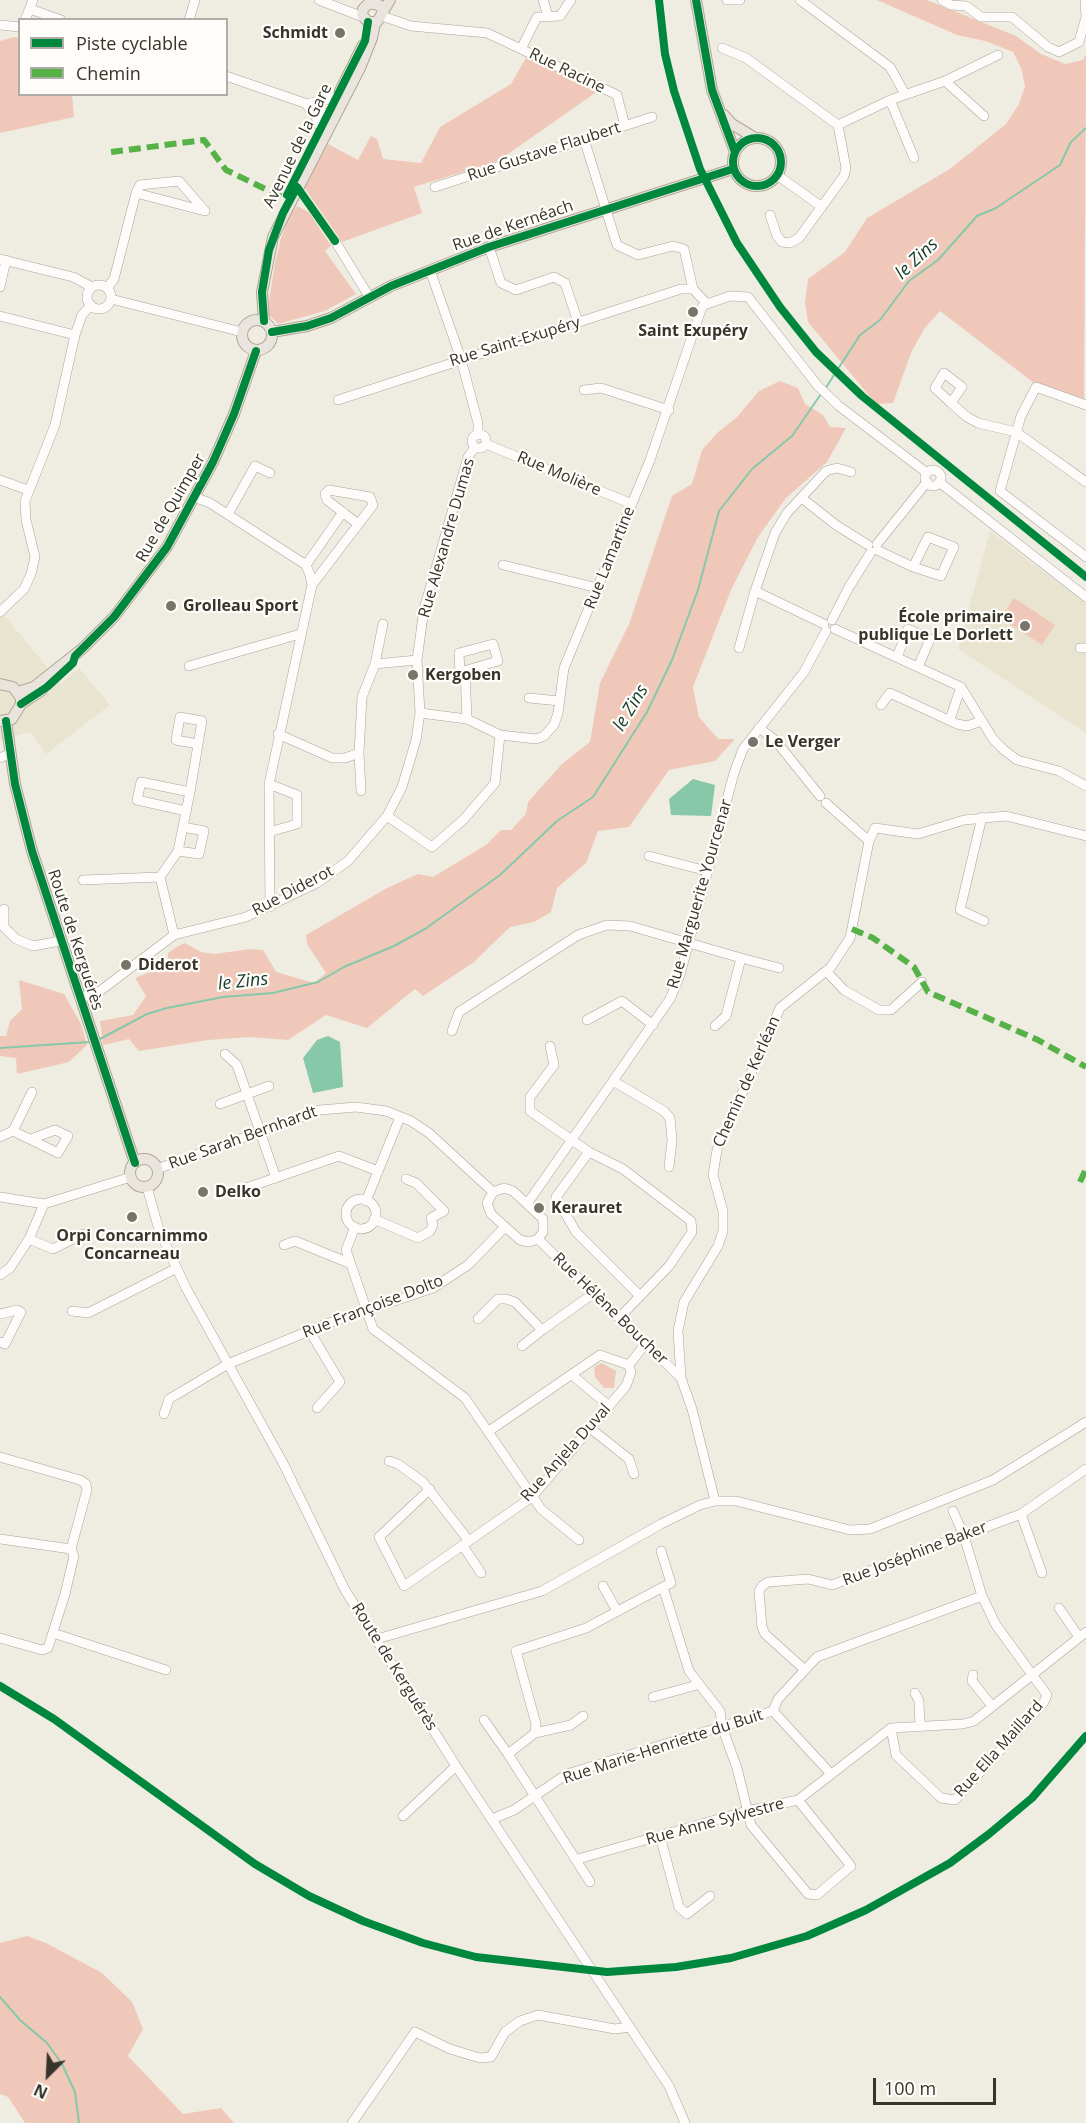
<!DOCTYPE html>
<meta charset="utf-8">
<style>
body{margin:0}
#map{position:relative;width:1086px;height:2123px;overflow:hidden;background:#efede1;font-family:"Open Sans",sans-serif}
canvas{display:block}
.legend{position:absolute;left:18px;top:18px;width:210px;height:78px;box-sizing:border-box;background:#fefdf9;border:2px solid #aeada7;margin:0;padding:8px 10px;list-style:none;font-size:18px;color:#36352c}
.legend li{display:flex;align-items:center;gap:12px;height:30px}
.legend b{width:30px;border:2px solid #aeada7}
.north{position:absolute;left:18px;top:2045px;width:60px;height:60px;-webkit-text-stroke:4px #fefdf9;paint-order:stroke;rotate:204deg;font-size:16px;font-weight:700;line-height:24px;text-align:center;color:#36352c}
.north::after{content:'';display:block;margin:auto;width:21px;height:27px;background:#36352c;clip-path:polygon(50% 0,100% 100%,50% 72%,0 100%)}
.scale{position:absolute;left:873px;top:2078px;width:123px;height:27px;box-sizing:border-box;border:3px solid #36352c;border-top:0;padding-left:8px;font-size:18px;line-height:21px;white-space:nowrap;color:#36352c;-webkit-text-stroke:4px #fefdf9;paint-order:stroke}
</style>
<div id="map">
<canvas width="1086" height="2123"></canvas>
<ul class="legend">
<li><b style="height:8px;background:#00873e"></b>Piste cyclable</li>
<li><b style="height:8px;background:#56b246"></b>Chemin</li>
</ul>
<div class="north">N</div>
<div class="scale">100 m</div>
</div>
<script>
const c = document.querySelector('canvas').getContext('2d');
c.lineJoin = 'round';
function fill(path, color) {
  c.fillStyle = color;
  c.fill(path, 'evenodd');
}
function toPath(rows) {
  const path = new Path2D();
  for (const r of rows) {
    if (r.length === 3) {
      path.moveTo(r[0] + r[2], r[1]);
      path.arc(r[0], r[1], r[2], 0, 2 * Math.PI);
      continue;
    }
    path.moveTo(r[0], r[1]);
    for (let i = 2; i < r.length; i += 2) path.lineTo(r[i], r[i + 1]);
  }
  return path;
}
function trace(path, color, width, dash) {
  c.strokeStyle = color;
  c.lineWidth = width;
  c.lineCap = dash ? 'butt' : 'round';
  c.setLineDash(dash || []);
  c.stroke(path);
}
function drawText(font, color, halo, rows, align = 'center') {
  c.font = font + ' "Open Sans",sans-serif';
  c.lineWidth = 4.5;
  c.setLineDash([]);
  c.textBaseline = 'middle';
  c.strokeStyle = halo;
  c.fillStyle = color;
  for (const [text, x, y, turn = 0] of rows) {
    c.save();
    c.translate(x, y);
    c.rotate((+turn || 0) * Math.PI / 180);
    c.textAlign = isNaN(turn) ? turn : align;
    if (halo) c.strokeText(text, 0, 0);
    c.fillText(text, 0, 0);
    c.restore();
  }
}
fill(toPath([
 [990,531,1086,604,1086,733,958,649],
 [0,610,61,684,79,668,110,705,46,754,30,732,0,740]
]), '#e9e4cf');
fill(toPath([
 [877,0,927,0,1016,36,1041,54,1065,64,1083,60,1086,54,1084,400,1034,383,940,311,924,329,911,353,893,403,876,404,808,322,805,303,808,279,845,252,867,218,950,169,1006,124,1019,104,1025,86,1021,68,1013,52,985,41,957,35],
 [14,37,19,38,20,94,72,95,74,117,0,133,0,41],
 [527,56,598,91,498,161,414,187,422,213,342,242,304,187,328,144,358,160,371,136,377,139,383,159,421,163,440,127,511,84],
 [297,206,309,212,331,246,325,251,356,294,325,311,278,324,267,313,275,263,281,238,290,215],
 [780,381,798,388,805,404,823,415,830,427,846,428,827,462,786,498,758,537,731,590,693,687,699,717,718,739,735,739,715,761,669,770,629,827,598,831,586,863,557,888,551,912,534,922,510,927,474,962,423,996,415,989,367,1028,326,1015,288,1040,250,1037,208,1040,139,1051,129,1039,103,1045,100,1021,133,1015,146,996,135,978,168,965,168,953,178,946,185,943,201,952,214,954,250,949,263,950,276,972,314,983,326,973,307,944,306,935,387,888,418,874,433,877,486,845,501,830,511,830,526,814,528,802,562,764,590,742,600,683,629,624,672,496,692,484,702,450,717,433,737,417,759,391],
 [1014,598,1055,625,1042,645,1001,618],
 [19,980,64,994,81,1024,87,1045,69,1062,17,1074,16,1058,0,1056,0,1036,6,1036,10,1021,22,1009],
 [602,1363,616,1371,614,1388,604,1388,595,1377,594,1367],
 [27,1936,46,1943,102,1973,132,2002,143,2029,128,2056,183,2114,221,2108,234,2123,25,2123,8,2097,0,2094,0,1943]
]), '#f0c8ba');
fill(toPath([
 [693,779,715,785,711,816,671,815,669,799],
 [328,1036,340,1042,343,1087,313,1093,303,1058,317,1040]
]), '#87c8aa');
trace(toPath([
 [825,389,860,335,880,320,909,281,938,260,977,216,996,208,1060,165,1071,142,1086,128],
 [98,1040,147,1014,167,1008,223,997,273,993,318,982,344,967,394,946,425,929,500,875,557,821,593,797,647,712,672,660,698,590,719,511,752,469,792,436,821,394],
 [0,1048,90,1042],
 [0,1997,20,2020,47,2043,62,2064,75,2092,79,2123]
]), '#87c8aa', 2);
const minor = toPath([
 [319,0,363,17],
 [543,0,548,16],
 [571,0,560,16,537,17,521,49,617,95,625,126],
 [727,0,740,0],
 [800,0,890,67,905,94],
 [942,0,951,5,966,6,981,17,1012,17,1048,47,1059,52,1079,42,1086,17],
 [1085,0,1086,16],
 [30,9,61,20],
 [382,16,411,26,487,33,521,49],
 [25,20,33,0],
 [189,20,195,0],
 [0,25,20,27],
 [722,48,746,58,838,125],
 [226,76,319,108,327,117,328,129],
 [945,81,984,116],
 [890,100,914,158],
 [311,103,337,97],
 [306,104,317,119,321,130],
 [838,125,890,100,945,81,998,55],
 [584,139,617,245,638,255,673,246,684,249,693,289,707,304],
 [777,175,822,207],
 [435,187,652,117],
 [770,215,777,236,782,242,790,243,799,238,844,176,846,168,838,125],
 [335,241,370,298],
 [489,247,501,283,516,290,554,277,565,283,578,322],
 [0,259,73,277,92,287],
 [430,270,461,359,478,423,478,435],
 [99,297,12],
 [0,287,6,260],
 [107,288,114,279,136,193,140,185,179,181,205,211,136,193],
 [111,299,242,332],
 [0,316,75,335],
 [584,390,601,388,669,410],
 [338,400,681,289,693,289],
 [951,403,962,387,944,373,935,388,951,403,967,417,978,423,1016,432,1086,482],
 [1086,405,1036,387,1021,416,1000,491,1086,557],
 [479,441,7],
 [486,444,632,504],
 [933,478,8],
 [0,480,28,490],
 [939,482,1086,597],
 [194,497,210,503,306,565,310,575,312,585,269,784,270,907],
 [803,499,836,525,868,545],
 [228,514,255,466,270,473],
 [877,544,927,482],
 [877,550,913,567,941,576,954,547,928,537,913,567],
 [306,565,343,512],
 [503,565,598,588],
 [312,585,373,505,370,497,329,490,325,494,327,500,358,524],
 [755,591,824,624],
 [0,612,24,589,31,574,35,557,26,520,25,501,55,425,75,335,82,315,91,305],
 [832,620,849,587,871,552],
 [835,629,961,687,993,739,1004,750,1017,760,1059,771,1086,786],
 [493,644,498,661,460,672,459,653,493,644],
 [739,648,755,591,775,533,787,513,826,471,837,468,851,472],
 [1080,648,1086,648],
 [897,657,908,629,930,639,918,667],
 [375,664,417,660],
 [189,666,300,634],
 [465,671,467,719],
 [529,698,560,701],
 [881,705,890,693,957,724,967,726,982,721],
 [420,713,467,719,500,735,536,739,544,736,554,725,558,713,564,668,650,460,702,307,707,304,730,296,748,297,818,386,839,406,927,473],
 [950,719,961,687],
 [759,728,775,740,820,796],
 [278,734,332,758,345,758,359,753],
 [0,758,9,754],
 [361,791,359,753,362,697,375,664,383,624],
 [826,803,869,841],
 [186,811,137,800,141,782,190,792],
 [387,816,432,847,464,819,495,783,500,735],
 [982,817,960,910,984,921],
 [269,832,297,824,297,795,269,784],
 [178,851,199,854,204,831,183,827],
 [649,856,707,871],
 [160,877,178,851,190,792,202,721,180,717,176,740,198,744],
 [160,877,174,935],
 [83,880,160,877],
 [4,909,4,927,16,939,33,946,60,941],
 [741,958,779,968],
 [827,972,844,990,879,1010,891,1010,922,982],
 [80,998,100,991,174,935,246,917,317,883,348,861,387,816,402,787,416,740,420,713,417,660,424,609,468,457,475,447],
 [587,1020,622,1001,653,1025],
 [452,1031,459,1012,578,935,607,925,630,926,741,958,726,1016,715,1026],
 [550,1046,554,1065,530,1097,530,1111,589,1152,623,1169,691,1221,692,1232,669,1266,619,1318],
 [225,1054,237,1065,276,1178],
 [613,1081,664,1111,670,1118,672,1140,669,1167],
 [220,1104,269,1086],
 [13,1131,58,1153,68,1136,55,1130,31,1139],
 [0,1137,13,1131,32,1092],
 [589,1152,556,1197,576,1232,640,1296],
 [157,1169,320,1110,356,1107,386,1111,411,1121,429,1133,493,1192],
 [147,1187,159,1230,186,1288,283,1463,345,1590,456,1766,669,2086,685,2123],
 [504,1188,513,1191,543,1219,543,1232,538,1239,529,1242,520,1240,491,1214,487,1203,493,1192,504,1188],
 [243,1189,339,1156,378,1171],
 [0,1197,44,1204,131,1177],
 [361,1214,15],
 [366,1201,400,1117],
 [527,1204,670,999,680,975,734,773,743,749,804,672,826,631],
 [374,1219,418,1238,430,1231,433,1225,431,1218,444,1211,416,1183,406,1179],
 [355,1227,346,1250,373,1329,465,1398,541,1509,579,1540],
 [29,1239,53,1249,83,1234],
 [538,1239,681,1378],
 [284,1245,295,1241,349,1263],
 [0,1275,10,1268,29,1239,44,1204],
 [72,1311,88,1313,177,1268],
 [0,1314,17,1310,21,1312,5,1344,0,1342],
 [478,1319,498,1299,506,1299,515,1302,542,1330,594,1293],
 [309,1330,340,1382,317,1408],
 [522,1346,542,1330],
 [572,1375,609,1406],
 [164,1414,169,1399,228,1364,326,1324,433,1288,468,1265,505,1227],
 [590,1428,629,1459,634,1474],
 [489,1431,600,1355,629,1365],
 [0,1457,80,1480,86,1484,87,1490,71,1549,74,1556,65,1594,48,1648,42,1650,0,1638],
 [389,1461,398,1464,423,1482,469,1541],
 [430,1489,379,1537,404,1586,532,1497,626,1386,631,1372,629,1365,646,1343],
 [715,1501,692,1409,681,1378,678,1331,684,1302,718,1246,723,1231,723,1211,713,1175,717,1150,780,1008,831,967,850,938,869,841,875,828,918,834,964,820,1006,816,1086,836],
 [1021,1514,1042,1573],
 [0,1539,71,1549],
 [463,1546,481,1573],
 [661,1551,671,1583,663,1587],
 [603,1586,617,1611],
 [1059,1608,1079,1637],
 [53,1633,166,1670],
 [377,1639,542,1591,661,1524,700,1505,715,1501,736,1501,850,1530,870,1529,993,1480,1086,1422],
 [805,1670,765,1634,762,1627,759,1591,762,1586,768,1582,808,1579,832,1585,1021,1514,1086,1469],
 [973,1675,972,1681,992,1706],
 [915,1693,919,1701,920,1726],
 [653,1697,697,1685],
 [773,1711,778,1699,817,1657,982,1596],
 [484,1720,508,1754],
 [891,1728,896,1755,941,1798,955,1800,1044,1702,1047,1695,996,1625,982,1596,964,1536,953,1511],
 [535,1733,571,1725,583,1716],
 [403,1816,456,1766],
 [492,1819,514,1810,567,1774,773,1711,831,1774],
 [660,1836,679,1907,687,1914,710,1896],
 [578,1859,747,1811,798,1800,891,1728,963,1724,974,1721,1086,1632],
 [590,1882,508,1754,535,1733,536,1724,516,1651,586,1628,663,1587,689,1671,720,1711,722,1727,737,1768,751,1825,808,1894,817,1895,851,1866,798,1800],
 [352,2123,415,2032,450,2049,480,2058,491,2057,505,2032,520,2021,538,2015,615,2029,630,2027]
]);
const major = toPath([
 [696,0,712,90,735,152],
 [383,11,379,5,369,3,363,9,362,15,368,22,377,22,390,0],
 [340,91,363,45],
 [724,115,732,124,755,138],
 [757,162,24],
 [257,335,15],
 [264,321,262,292,273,237,360,68,372,38,375,23],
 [272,332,307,326,331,318,391,286,489,247,733,169],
 [0,684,13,687,21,698,21,704,12,719,0,721],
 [18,692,34,687,82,649,114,617,167,547,213,462,234,414,256,351],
 [21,704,42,690],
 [6,721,15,784,32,851,135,1163],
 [144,1173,14]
]);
trace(minor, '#a6a49b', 10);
trace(major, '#b0a696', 12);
trace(minor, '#fdfcfa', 9);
trace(major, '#eae4de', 10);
trace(toPath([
 [111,152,204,140,226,170,286,199],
 [852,929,873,938,914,967,928,992,1038,1040,1086,1067],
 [1080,1182,1086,1169]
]), '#56b246', 6, [12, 6]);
trace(toPath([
 [659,0,665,54,674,91,700,169,737,243,780,307,816,352,862,396,1086,577],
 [696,0,712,90,735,152],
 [757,162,24],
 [287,195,365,41,368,22],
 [264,321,262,292,269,250,283,213,297,187,335,241],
 [272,332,307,326,331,318,391,286,489,247,733,169],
 [21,704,47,687,73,663,75,656,114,617,167,547,213,462,234,414,256,351],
 [6,721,15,784,32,851,135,1163],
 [0,1686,54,1719,255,1864,309,1896,363,1921,423,1943,476,1957,607,1972,676,1967,731,1958,807,1936,866,1910,950,1863,989,1834,1032,1798,1086,1736]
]), '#00873e', 8);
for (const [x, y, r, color] of [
 [340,33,6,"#77756b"],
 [693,312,6,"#77756b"],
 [171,606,6,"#77756b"],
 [1025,626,6,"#77756b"],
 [413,675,6,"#77756b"],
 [753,742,6,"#77756b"],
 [126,965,6,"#77756b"],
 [203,1192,6,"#77756b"],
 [539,1208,6,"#77756b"],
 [132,1217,6,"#77756b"]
]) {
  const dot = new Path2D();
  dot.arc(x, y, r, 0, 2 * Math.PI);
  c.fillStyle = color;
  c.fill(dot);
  trace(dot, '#fefdf9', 2);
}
drawText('bold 16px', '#36352c', '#fefdf9', [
 ["Schmidt",328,33,"right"],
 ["Saint Exupéry",693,331,"center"],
 ["Grolleau Sport",183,606],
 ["École primaire",1013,617,"right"],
 ["publique Le Dorlett",1013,635,"right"],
 ["Kergoben",425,675],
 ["Le Verger",765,742],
 ["Diderot",138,965],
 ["Delko",215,1192],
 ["Kerauret",551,1208],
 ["Orpi Concarnimmo",132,1236,"center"],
 ["Concarneau",132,1254,"center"]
], 'left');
drawText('16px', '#36352c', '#fefdf9', [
 ["Rue Racine",567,71,26],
 ["Avenue de la Gare",298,146,-64],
 ["Rue Gustave Flaubert",544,152,-18],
 ["Rue de Kernéach",513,226,-19],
 ["Rue Saint-Exupéry",515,342,-17],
 ["Rue Molière",559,474,23],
 ["Rue de Quimper",171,508,-60],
 ["Rue Alexandre Dumas",447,538,-74],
 ["Rue Lamartine",610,558,-68],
 ["Rue Diderot",293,891,-28],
 ["Rue Marguerite Yourcenar",700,894,-74],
 ["Route de Kerguérès",75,940,72],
 ["Chemin de Kerléan",747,1082,-66],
 ["Rue Sarah Bernhardt",243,1138,-20],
 ["Rue Françoise Dolto",373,1307,-21],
 ["Rue Hélène Boucher",610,1309,44],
 ["Rue Anjela Duval",566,1453,-48],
 ["Rue Joséphine Baker",915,1554,-21],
 ["Route de Kerguérès",394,1667,58],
 ["Rue Marie-Henriette du Buit",663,1747,-18],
 ["Rue Ella Maillard",999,1749,-48],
 ["Rue Anne Sylvestre",715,1822,-15]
]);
drawText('italic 18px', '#153e2e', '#fefdf9', [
 ["le Zins",917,259,-43],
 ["le Zins",631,708,-59],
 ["le Zins",243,982,-6]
]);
</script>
